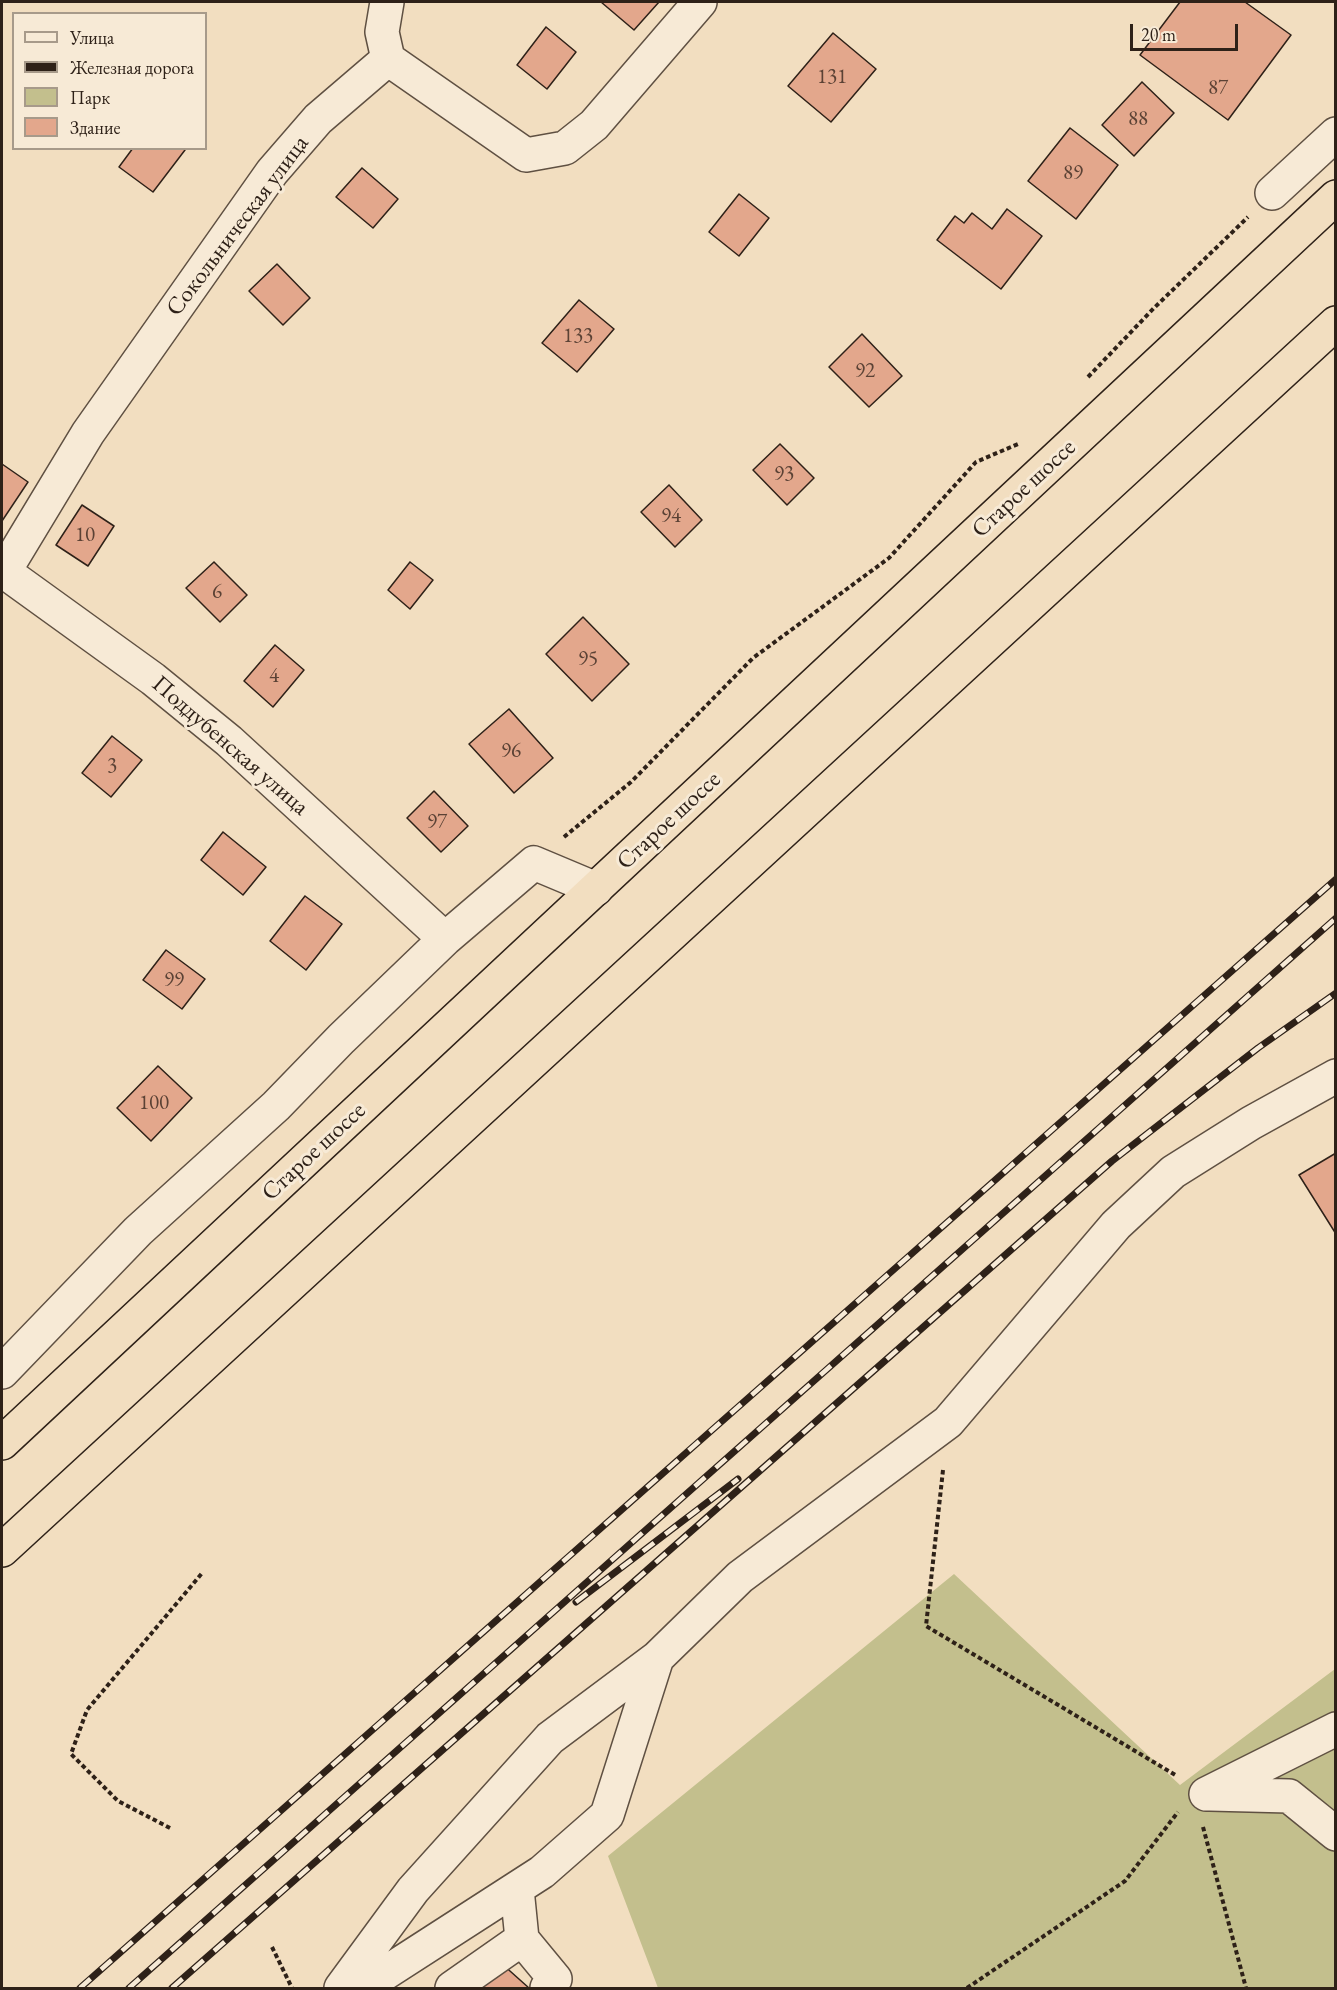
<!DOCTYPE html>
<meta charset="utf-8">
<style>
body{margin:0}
#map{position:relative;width:1337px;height:1990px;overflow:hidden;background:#f2dec0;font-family:"EB Garamond",serif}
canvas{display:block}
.frame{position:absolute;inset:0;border:3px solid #2e2118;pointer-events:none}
.legend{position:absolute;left:12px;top:12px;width:195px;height:138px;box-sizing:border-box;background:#f7ead6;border:2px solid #a79a8a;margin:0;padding:8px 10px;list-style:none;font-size:18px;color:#2e2118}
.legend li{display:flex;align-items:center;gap:12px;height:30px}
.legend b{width:30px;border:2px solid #a79a8a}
.scale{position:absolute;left:1130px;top:24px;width:108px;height:27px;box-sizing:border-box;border:3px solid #2e2118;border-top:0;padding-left:8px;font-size:18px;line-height:21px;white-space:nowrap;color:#2e2118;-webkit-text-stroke:4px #f7ead6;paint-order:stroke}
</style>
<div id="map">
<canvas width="1337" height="1990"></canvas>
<div class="frame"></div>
<ul class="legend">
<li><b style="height:8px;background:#f7ead6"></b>Улица</li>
<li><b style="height:8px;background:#2e2118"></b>Железная дорога</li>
<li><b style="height:16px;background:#c3bf8d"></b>Парк</li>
<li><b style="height:16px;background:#e3a78c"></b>Здание</li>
</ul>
<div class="scale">20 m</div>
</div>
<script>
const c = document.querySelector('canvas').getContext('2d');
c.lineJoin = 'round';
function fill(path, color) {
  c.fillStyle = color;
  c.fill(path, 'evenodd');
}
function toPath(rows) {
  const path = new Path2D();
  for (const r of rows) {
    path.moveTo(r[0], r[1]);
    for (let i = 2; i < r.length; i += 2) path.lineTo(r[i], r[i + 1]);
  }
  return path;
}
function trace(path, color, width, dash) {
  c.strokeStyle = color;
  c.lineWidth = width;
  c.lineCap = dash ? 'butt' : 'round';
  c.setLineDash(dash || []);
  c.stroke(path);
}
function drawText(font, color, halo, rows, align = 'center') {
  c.font = font + ' "EB Garamond",serif';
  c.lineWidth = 6;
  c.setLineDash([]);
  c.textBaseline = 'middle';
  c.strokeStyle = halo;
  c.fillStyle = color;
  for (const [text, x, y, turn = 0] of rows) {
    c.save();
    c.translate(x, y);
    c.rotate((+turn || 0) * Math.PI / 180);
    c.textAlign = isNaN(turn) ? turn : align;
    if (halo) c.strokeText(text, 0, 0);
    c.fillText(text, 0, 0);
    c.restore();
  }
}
fill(toPath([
 [954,1574,1180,1785,1335,1669,1335,1988,658,1988,608,1856]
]), '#c3bf8d');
const building = toPath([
 [601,2,659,2,634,30,601,2],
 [1180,2,1245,2,1291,35,1228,120,1140,55,1180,2],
 [546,27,576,52,547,89,517,65,546,27],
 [833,33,876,69,831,122,788,86,833,33],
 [1142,82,1174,113,1134,156,1102,125,1142,82],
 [1070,128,1118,165,1076,219,1028,181,1070,128],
 [133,148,183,148,185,150,153,192,119,167,133,148],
 [362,168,398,199,373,228,336,197,362,168],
 [739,194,769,218,739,256,709,232,739,194],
 [1007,209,1042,236,1001,289,937,240,955,216,964,223,972,213,992,229,1007,209],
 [277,264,310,298,283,325,249,291,277,264],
 [579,300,614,329,577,372,542,343,579,300],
 [862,334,902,376,869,407,829,367,862,334],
 [780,444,814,478,787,505,753,470,780,444],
 [2,464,28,482,2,521,2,464],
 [669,485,702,520,675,547,641,512,669,485],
 [82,505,114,526,88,566,56,545,82,505],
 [214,562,247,595,220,622,186,588,214,562],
 [410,562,433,580,410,609,388,590,410,562],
 [583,617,629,664,592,701,546,654,583,617],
 [275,645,304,670,273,707,244,681,275,645],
 [509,709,553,758,514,793,469,744,509,709],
 [112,736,142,760,111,797,82,773,112,736],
 [434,791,468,826,441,852,407,818,434,791],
 [223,832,266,867,243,895,201,860,223,832],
 [305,896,342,924,306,970,270,941,305,896],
 [166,950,205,979,182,1009,143,980,166,950],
 [158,1066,192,1098,151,1141,117,1108,158,1066],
 [1336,1153,1336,1234,1299,1175,1336,1153],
 [501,1963,529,1988,477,1988,501,1963]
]);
fill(building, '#e3a78c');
trace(building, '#2e2118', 1.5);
const minor = toPath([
 [387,2,382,32,388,59],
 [1272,193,1336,134],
 [2,570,153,679,229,741,445,939],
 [4,572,88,433,272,172,318,119,388,59,526,155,565,148,594,125,700,2],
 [2,1372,138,1231,276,1106,341,1039,445,939,534,863,596,889],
 [1206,1794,1336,1729],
 [1210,1794,1289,1796,1336,1834],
 [517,1889,522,1939,555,1979,547,1988],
 [341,1988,413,1890,550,1738,657,1658],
 [362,1988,542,1872,607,1815,657,1658,740,1577,948,1422,1116,1225,1173,1172,1251,1123,1336,1076],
 [452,1988,522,1939]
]);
const highway = toPath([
 [2,1443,1336,197],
 [2,1550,1336,323]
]);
trace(minor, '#5f5042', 36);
trace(highway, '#2e2118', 36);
trace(toPath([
 [1088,377,1154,308,1248,217],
 [564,837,631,782,753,658,889,558,976,462,1018,444],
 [943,1470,926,1626,1177,1776],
 [1203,1827,1246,1988],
 [170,1828,118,1801,71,1754,87,1710,203,1572],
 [272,1947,292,1988],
 [967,1988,1125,1881,1178,1812]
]), '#2e2118', 4, [4.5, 3]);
trace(minor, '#f7ead6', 33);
trace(highway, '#f2dec0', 33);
const rail = toPath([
 [576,1602,738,1479],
 [80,1988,1336,879],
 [129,1988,1336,918],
 [172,1988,1112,1161,1258,1048,1336,993]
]);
trace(rail, '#2e2118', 7);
trace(rail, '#f7ead6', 4.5, [14]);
drawText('21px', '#5b4235', null, [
 ["131",832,77],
 ["87",1218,88],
 ["88",1138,119],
 ["89",1073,173],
 ["133",578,336],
 ["92",865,371],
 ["93",784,474],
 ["94",671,516],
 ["10",85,535],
 ["6",217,592],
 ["95",588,659],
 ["4",274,676],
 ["96",511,751],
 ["3",112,766],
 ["97",437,822],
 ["99",174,980],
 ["100",154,1103]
]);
drawText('24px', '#2e2118', '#f7ead6', [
 ["Сокольническая улица",238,226,-53],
 ["Старое шоссе",1024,489,-43],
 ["Поддубенская улица",230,746,41],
 ["Старое шоссе",669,821,-43],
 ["Старое шоссе",314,1152,-43]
]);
</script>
